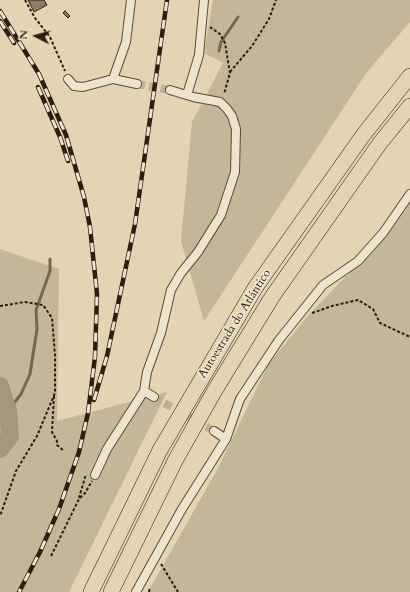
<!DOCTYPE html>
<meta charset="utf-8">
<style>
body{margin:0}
#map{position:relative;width:410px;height:592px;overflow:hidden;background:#e3d5b4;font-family:Cardo,serif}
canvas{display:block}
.north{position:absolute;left:16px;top:16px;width:40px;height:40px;-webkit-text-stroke:3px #ede4ce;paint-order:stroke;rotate:276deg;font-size:11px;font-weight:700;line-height:16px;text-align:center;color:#2d1e11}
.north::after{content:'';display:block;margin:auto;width:14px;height:18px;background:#2d1e11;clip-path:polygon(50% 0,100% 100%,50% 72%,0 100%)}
</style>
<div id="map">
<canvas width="410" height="592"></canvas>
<div class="north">N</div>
</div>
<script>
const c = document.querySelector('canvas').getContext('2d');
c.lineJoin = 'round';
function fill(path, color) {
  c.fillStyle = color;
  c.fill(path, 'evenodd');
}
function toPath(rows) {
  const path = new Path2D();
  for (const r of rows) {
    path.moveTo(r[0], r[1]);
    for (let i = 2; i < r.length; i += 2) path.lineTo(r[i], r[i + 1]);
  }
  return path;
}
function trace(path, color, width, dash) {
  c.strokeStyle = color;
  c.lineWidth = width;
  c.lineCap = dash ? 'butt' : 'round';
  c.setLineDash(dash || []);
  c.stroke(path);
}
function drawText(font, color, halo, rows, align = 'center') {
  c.font = font + ' Cardo,serif';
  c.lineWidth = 3.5;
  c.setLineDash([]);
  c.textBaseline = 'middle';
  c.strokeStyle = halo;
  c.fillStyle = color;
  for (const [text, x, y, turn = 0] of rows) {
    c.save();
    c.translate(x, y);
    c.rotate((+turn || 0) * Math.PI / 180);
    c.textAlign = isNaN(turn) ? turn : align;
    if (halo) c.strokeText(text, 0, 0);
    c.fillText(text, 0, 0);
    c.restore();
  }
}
fill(toPath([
 [213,0,410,0,410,22,367,72,204,321,181,241,192,122,223,63,204,53],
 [410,203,410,592,148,592,218,468,268,365,305,319,397,222],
 [0,249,59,269,57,421,167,392,69,592,0,592]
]), '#c4b698');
trace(toPath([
 [219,51,221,42,238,17],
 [8,411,21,394,30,374,37,329,36,310,50,271,50,259]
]), '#756752', 3);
trace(toPath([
 [0,386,8,411,10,436,0,449]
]), '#a5977d', 18);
const building = toPath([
 [28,0,44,0,47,5,34,12,28,0],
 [65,11,70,16,68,18,63,13,65,11]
]);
fill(building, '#8c7d66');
trace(building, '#2d1e11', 1);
trace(toPath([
 [137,84,170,90],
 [154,397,214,431]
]), '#bfb093', 8, [8, 4]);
const street = toPath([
 [68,79,74,86,83,87,113,79,137,84],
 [113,79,126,42,131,0],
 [187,95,199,55,204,0],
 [144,391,154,397],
 [226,439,240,399,279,340,323,285,358,261,383,233,410,194],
 [95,475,107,449,144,391,147,372,161,333,171,290,181,273,198,252,221,215,235,172,236,129,232,116,227,109,220,102,193,97,170,90],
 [136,592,182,509,226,439,214,431]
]);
const highway = toPath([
 [91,592,160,450,255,288,364,134,410,76],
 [111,592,176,459,215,390,272,297,380,143,410,106]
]);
trace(street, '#5a4c3a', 10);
trace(highway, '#2d1e11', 16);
trace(toPath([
 [25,0,35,18,50,37,65,71],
 [210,27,220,34,225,43,230,73,224,94],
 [230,72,252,46,269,19,276,0],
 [0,306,25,302,43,305,52,318,55,355,55,393,37,436,16,471,0,516],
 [312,313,332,306,358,300,373,309,380,323,410,337],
 [54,396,52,432,57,441,57,445,64,451],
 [79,498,86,474],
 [51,556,79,499,85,493,92,481],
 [161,564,178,592],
 [149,592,150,587]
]), '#2d1e11', 2, [3, 2]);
trace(street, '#ede4ce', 8);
trace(highway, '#e3d5b4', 15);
const rail = toPath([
 [0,11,39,74,66,135,84,197,90,227,97,294,95,357,88,413,79,452,59,509,40,552,19,592],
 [0,21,14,43],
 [38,87,60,137,68,161],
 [94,400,107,356,135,224,167,0]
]);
trace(rail, '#2d1e11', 4.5);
trace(rail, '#ede4ce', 3, [9]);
drawText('12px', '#2d1e11', '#ede4ce', [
 ["Autoestrada do Atlántico",235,324,-58]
]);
</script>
